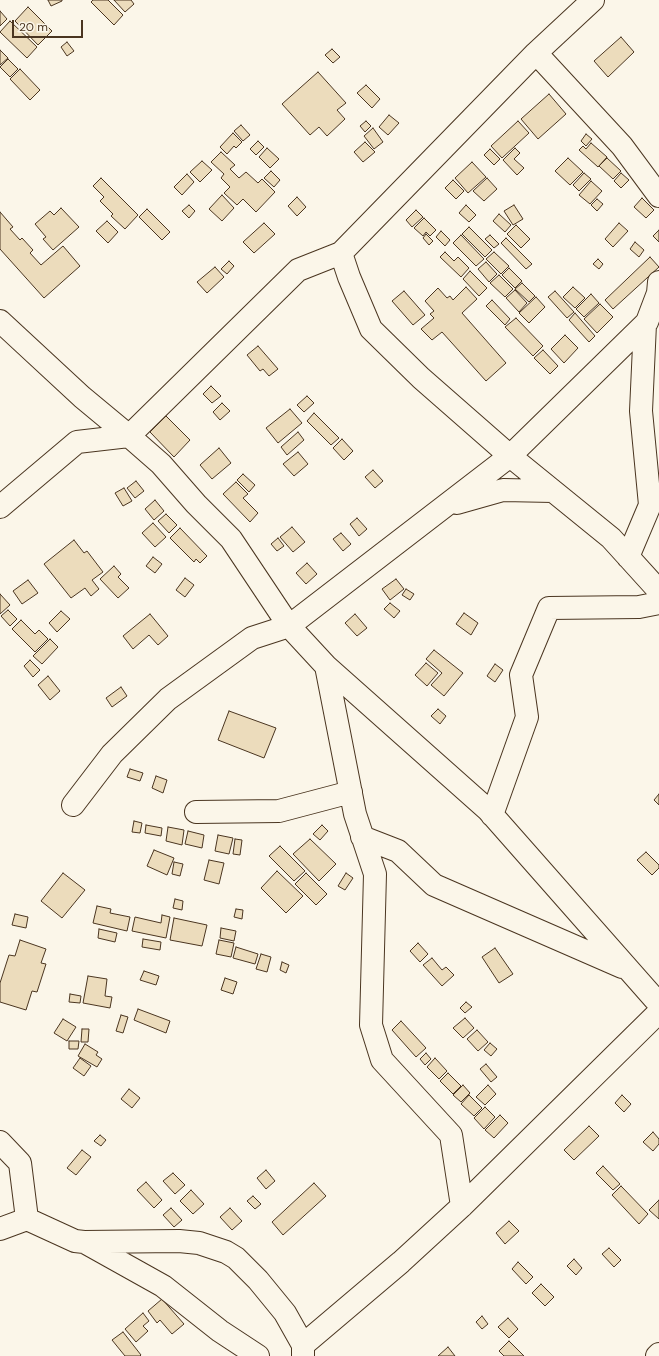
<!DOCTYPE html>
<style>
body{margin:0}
#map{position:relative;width:659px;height:1356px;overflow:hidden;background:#fbf6e9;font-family:"DM Sans",sans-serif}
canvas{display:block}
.scale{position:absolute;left:12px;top:20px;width:71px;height:18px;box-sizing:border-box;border:2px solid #4a3520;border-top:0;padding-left:5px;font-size:12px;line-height:14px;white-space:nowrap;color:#4a3520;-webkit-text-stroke:3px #fbf6e9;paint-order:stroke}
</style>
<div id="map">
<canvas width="659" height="1356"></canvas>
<div class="scale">20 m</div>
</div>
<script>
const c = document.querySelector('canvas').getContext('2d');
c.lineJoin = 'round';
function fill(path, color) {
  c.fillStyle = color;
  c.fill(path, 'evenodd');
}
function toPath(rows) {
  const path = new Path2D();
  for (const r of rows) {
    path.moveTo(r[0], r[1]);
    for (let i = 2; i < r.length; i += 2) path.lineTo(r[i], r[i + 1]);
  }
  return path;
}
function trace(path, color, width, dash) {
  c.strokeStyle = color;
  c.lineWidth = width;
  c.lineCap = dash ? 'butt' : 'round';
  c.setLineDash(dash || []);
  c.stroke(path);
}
const building = toPath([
 [48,0,62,0,62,1,51,6,48,0],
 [93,0,108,0,123,15,114,25,91,2,93,0],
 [114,0,131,0,134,4,125,12,114,0],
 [28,7,52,31,38,45,15,21,28,7],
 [0,11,7,19,0,26,0,11],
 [10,21,37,47,27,58,0,32,10,21],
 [621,37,634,52,608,77,594,61,621,37],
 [67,42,74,51,67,56,61,47,67,42],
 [332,49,340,57,333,63,325,55,332,49],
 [0,50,8,58,0,65,0,50],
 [8,59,18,69,10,77,0,67,8,59],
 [20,69,40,90,30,100,10,79,20,69],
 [318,72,346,103,337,110,345,119,327,136,319,127,310,135,282,104,318,72],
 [366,85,380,99,372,108,357,93,366,85],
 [549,94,566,114,538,139,521,119,549,94],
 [389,115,399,123,388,135,379,127,389,115],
 [366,121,371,126,365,132,360,126,366,121],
 [518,121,529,133,502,158,491,146,518,121],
 [241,125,250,135,243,141,234,131,241,125],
 [373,128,383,142,374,149,364,136,373,128],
 [233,133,242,142,236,148,234,146,227,154,220,147,233,133],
 [586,134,592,139,586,146,581,141,586,134],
 [258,141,264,147,256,155,250,149,258,141],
 [365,142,375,152,363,162,354,152,365,142],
 [591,143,607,157,598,167,579,150,583,146,586,149,591,143],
 [267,148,279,159,270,168,259,157,267,148],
 [515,148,520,153,514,159,524,168,517,175,503,160,515,148],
 [490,149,500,159,494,165,484,155,490,149],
 [221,152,235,165,230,169,239,178,246,172,258,183,262,179,275,192,256,212,243,199,237,205,224,193,230,187,221,178,224,174,211,162,221,152],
 [568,158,583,172,570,185,555,171,568,158],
 [607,158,621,171,613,179,599,166,607,158],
 [202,161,212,170,200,182,190,172,202,161],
 [472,162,486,177,468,193,455,178,472,162],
 [271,171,280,180,274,187,264,178,271,171],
 [584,173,591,179,579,191,573,185,584,173],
 [621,173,629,180,621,188,614,181,621,173],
 [187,174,194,182,182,195,174,187,187,174],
 [101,178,138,215,125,229,111,216,113,214,100,201,104,197,93,186,101,178],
 [487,178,497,189,484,201,473,191,487,178],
 [453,180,464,191,456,199,445,188,453,180],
 [591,181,602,191,590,204,579,195,591,181],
 [222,195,234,208,222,221,209,209,222,195],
 [297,197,306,207,297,216,288,206,297,197],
 [642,198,654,210,646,218,634,207,642,198],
 [597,199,603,204,597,211,591,205,597,199],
 [189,205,195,211,189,218,182,211,189,205],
 [466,205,476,215,469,222,459,213,466,205],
 [514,205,523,219,513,225,504,211,514,205],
 [61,208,79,227,53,250,43,239,46,237,35,224,50,211,54,215,61,208],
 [147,209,170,232,162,240,139,217,147,209],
 [416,210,423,217,412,227,406,220,416,210],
 [0,212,13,227,10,229,20,240,22,238,33,250,30,253,41,265,63,246,80,266,44,298,0,249,0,212],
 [499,214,511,225,505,232,493,221,499,214],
 [424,218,436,230,430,236,426,232,423,236,414,228,424,218],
 [107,221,118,232,108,243,96,231,107,221],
 [264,223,275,234,254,253,243,242,264,223],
 [619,223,628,231,613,247,605,239,619,223],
 [516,225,530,239,521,248,507,234,516,225],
 [469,227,492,250,485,257,462,234,469,227],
 [659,230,659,242,653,236,659,230],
 [441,231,450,240,445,246,436,237,441,231],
 [426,234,433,241,429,245,423,238,426,234],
 [461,235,484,259,476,266,453,243,461,235],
 [490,235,499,244,494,248,485,239,490,235],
 [506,238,532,264,526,269,501,243,506,238],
 [635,242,644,250,639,257,630,249,635,242],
 [445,252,454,261,458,257,469,268,461,277,440,257,445,252],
 [494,252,509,266,501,274,486,259,494,252],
 [650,257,659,267,613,309,605,300,650,257],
 [598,259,603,264,599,269,593,264,598,259],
 [229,261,234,266,227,274,221,269,229,261],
 [486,262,497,274,489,282,478,269,486,262],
 [215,267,224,277,207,293,197,282,215,267],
 [509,268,522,281,515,288,502,275,509,268],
 [470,271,487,288,479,296,463,279,470,271],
 [499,275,513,289,505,297,490,283,499,275],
 [522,283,535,296,529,302,515,289,522,283],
 [466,287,477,299,462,313,506,363,486,381,442,332,432,340,421,329,434,318,430,314,434,311,425,301,438,288,447,298,450,296,453,300,466,287],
 [573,287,585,298,575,308,563,297,573,287],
 [515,290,527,303,519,312,506,298,515,290],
 [404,291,425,315,413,325,392,301,404,291],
 [555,291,574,312,567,318,548,297,555,291],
 [591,294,599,303,584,317,576,309,591,294],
 [536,297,545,307,529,323,519,313,536,297],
 [492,300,510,319,505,325,486,306,492,300],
 [600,304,613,317,597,333,584,319,600,304],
 [575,313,595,336,589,342,569,320,575,313],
 [516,318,543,346,533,356,505,327,516,318],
 [565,335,578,348,564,363,551,349,565,335],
 [258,346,278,369,269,376,263,369,260,371,247,355,258,346],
 [543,350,558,366,550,374,534,358,543,350],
 [211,386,221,396,212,403,203,394,211,386],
 [307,396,314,403,304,412,297,405,307,396],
 [222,403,230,411,220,420,213,412,222,403],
 [290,409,302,423,278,443,266,428,290,409],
 [314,413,339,438,331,445,307,421,314,413],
 [166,416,190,440,174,457,150,432,166,416],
 [298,432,304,440,287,455,281,447,298,432],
 [342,439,353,451,344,460,333,448,342,439],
 [219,448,231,463,212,479,200,465,219,448],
 [298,452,308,464,294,476,283,464,298,452],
 [373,470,383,481,375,488,365,477,373,470],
 [243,474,255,485,249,492,237,480,243,474],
 [136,481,144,491,135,498,127,488,136,481],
 [236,482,248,494,243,498,258,513,250,522,223,494,236,482],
 [124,488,132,501,123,506,115,493,124,488],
 [155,500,164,511,154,520,145,509,155,500],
 [166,514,177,525,169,533,158,521,166,514],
 [357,518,367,529,359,536,350,524,357,518],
 [153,523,166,537,155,547,142,533,153,523],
 [292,527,305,542,293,552,280,537,292,527],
 [180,528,207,556,200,563,196,559,194,562,170,538,180,528],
 [341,533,351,544,343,551,333,539,341,533],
 [278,538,284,546,277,551,271,544,278,538],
 [74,540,84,553,87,551,103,572,92,580,99,589,91,596,85,588,71,598,44,564,74,540],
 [153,557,162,564,155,573,146,566,153,557],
 [307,563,317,574,306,584,296,573,307,563],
 [114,566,121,574,118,577,129,588,118,598,100,579,114,566],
 [185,578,194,585,185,597,176,590,185,578],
 [396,579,404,589,390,600,382,589,396,579],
 [28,580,38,593,22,604,13,591,28,580],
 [406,589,414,594,410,600,402,595,406,589],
 [0,594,10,605,0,614,0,594],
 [390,603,400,611,394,618,384,609,390,603],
 [8,610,17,619,10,626,1,616,8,610],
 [61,611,70,619,57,632,49,623,61,611],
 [464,613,478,623,471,635,456,624,464,613],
 [150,614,168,636,158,645,149,635,133,649,123,636,150,614],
 [355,614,367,628,357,636,345,623,355,614],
 [21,620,35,634,39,630,48,639,35,652,12,629,21,620],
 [50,639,58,647,42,664,33,656,50,639],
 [434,650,463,673,444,696,431,685,442,673,426,659,434,650],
 [30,660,40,670,33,677,24,666,30,660],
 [426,663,438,673,427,686,415,675,426,663],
 [495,664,503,670,495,682,487,676,495,664],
 [48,676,60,691,50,700,38,685,48,676],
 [121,687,127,696,112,707,106,698,121,687],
 [438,709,446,716,440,724,431,716,438,709],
 [229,711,276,728,264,758,218,740,229,711],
 [130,769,143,773,140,781,127,777,130,769],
 [156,776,167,780,163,793,152,788,156,776],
 [659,794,659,805,654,800,659,794],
 [134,821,142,823,140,833,132,832,134,821],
 [146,825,162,828,161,836,145,833,146,825],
 [322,825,328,831,320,840,313,834,322,825],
 [168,827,184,830,182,845,166,841,168,827],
 [188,831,204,835,202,848,185,844,188,831],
 [218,835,233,838,229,854,215,851,218,835],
 [235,839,242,840,240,855,233,854,235,839],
 [310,839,336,864,319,881,293,854,310,839],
 [280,846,305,871,294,881,269,856,280,846],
 [154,850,174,858,167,875,147,866,154,850],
 [646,852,659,865,659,868,652,875,637,860,646,852],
 [209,860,224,863,219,884,204,880,209,860],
 [174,862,183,864,180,876,172,874,174,862],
 [277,871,303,896,286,913,261,888,277,871],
 [63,873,85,890,62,918,41,901,63,873],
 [306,873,327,894,316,905,295,884,306,873],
 [346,873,353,878,345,890,338,886,346,873],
 [175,899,183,901,182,910,173,908,175,899],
 [97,906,111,909,110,913,130,917,127,931,93,923,97,906],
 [236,909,243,910,242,919,234,917,236,909],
 [15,914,28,917,26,928,12,925,15,914],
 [162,915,170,917,166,938,132,931,135,917,161,923,162,915],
 [174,918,207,925,202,946,170,940,174,918],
 [221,928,236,931,234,941,220,938,221,928],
 [99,929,117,933,115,942,98,938,99,929],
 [143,939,161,942,160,950,142,947,143,939],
 [20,940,46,949,41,963,46,964,37,992,32,991,26,1010,0,1002,0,983,9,955,15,956,20,940],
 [219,940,234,943,231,957,216,954,219,940],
 [418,943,428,954,420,962,410,951,418,943],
 [236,947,258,954,255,964,233,958,236,947],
 [495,948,513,974,499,983,482,957,495,948],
 [261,954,271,957,267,972,256,969,261,954],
 [432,958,442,970,446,967,454,975,442,986,423,965,432,958],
 [282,962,289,965,286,973,280,970,282,962],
 [144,971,159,976,156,985,140,980,144,971],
 [88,976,107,979,105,996,112,997,110,1008,83,1003,88,976],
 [225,978,237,982,233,994,221,990,225,978],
 [70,994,81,996,80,1003,69,1002,70,994],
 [466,1002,472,1007,465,1013,460,1008,466,1002],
 [138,1009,170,1021,166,1033,134,1020,138,1009],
 [121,1015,128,1017,123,1033,116,1031,121,1015],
 [465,1018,474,1028,463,1038,453,1028,465,1018],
 [63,1019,76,1027,67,1041,54,1033,63,1019],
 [401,1021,426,1048,416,1057,392,1030,401,1021],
 [82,1029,89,1029,88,1042,81,1042,82,1029],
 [477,1030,488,1042,478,1051,467,1039,477,1030],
 [69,1041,79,1041,78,1049,69,1049,69,1041],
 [490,1043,497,1049,491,1056,484,1050,490,1043],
 [85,1044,98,1052,96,1055,102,1059,97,1067,78,1056,85,1044],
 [426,1053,431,1059,425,1065,420,1059,426,1053],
 [80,1058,91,1066,84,1076,73,1068,80,1058],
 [435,1058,447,1071,439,1079,427,1067,435,1058],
 [486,1064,497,1077,491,1082,480,1069,486,1064],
 [448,1073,461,1086,453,1094,440,1081,448,1073],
 [463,1085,470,1093,461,1102,453,1095,463,1085],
 [488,1085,496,1094,485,1105,476,1097,488,1085],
 [129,1089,140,1098,132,1108,121,1099,129,1089],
 [469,1095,482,1108,474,1116,461,1104,469,1095],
 [622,1095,631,1104,624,1112,615,1103,622,1095],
 [485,1107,495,1117,484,1129,474,1118,485,1107],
 [500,1115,508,1123,494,1138,485,1130,500,1115],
 [589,1126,599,1136,574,1160,564,1150,589,1126],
 [653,1132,659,1139,659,1144,653,1151,643,1142,653,1132],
 [100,1135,106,1140,101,1146,94,1141,100,1135],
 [82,1150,91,1157,76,1175,67,1168,82,1150],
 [603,1166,620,1184,613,1190,596,1173,603,1166],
 [266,1170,275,1181,266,1189,257,1178,266,1170],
 [173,1173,185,1185,175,1194,163,1181,173,1173],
 [146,1182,162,1200,154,1208,137,1190,146,1182],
 [314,1183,326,1196,283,1235,272,1222,314,1183],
 [621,1186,648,1214,639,1224,612,1195,621,1186],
 [191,1190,204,1204,193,1214,180,1201,191,1190],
 [253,1196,261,1204,255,1209,247,1201,253,1196],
 [659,1200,659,1219,649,1210,659,1200],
 [171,1208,182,1220,174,1227,163,1215,171,1208],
 [230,1208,242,1221,232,1230,220,1217,230,1208],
 [509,1221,519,1231,505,1244,496,1233,509,1221],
 [609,1248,621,1260,614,1267,602,1254,609,1248],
 [574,1259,582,1268,576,1275,567,1266,574,1259],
 [518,1262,533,1277,526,1284,512,1269,518,1262],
 [541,1284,554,1297,545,1306,532,1293,541,1284],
 [162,1299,184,1324,172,1334,160,1320,157,1323,148,1311,162,1299],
 [143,1313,149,1321,143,1326,148,1331,136,1342,125,1329,143,1313],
 [482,1316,488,1324,482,1329,476,1322,482,1316],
 [508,1318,518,1329,509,1338,498,1327,508,1318],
 [123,1332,141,1355,140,1356,125,1356,112,1340,123,1332],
 [509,1341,524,1356,504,1356,499,1351,509,1341],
 [448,1347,455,1356,438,1356,448,1347]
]);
fill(building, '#ecdcbc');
trace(building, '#4a3520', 1);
const minor = toPath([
 [536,53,622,146,659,196],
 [341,253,349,277,371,329,421,378,510,456,611,538,659,591],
 [0,321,82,397,129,436,161,464,196,504,231,539,289,626,326,666,488,810,659,1004],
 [457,503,503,490,553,491],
 [0,507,77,442,129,436,298,270,341,253,536,53,593,0],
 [628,557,650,505,641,411,645,324],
 [326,666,355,814,375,874,371,1025,382,1060,451,1135,462,1206],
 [73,805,112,754,168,699,252,638,289,626,510,456,647,322,658,293,659,282],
 [196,812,279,811,351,792],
 [492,815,527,717,521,675,549,608,639,607,659,603],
 [362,837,398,851,434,885,622,967],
 [0,1142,20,1163,27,1219,75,1241,84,1242,179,1241,199,1243,226,1252,236,1258,258,1280,285,1313,303,1345,303,1356],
 [0,1229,27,1219],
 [86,1243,163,1286,220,1331,258,1356],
 [303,1345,401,1262,462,1206,659,1012],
 [657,1356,659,1354]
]);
trace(minor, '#4a3520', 24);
trace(minor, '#fbf6e9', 22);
</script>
